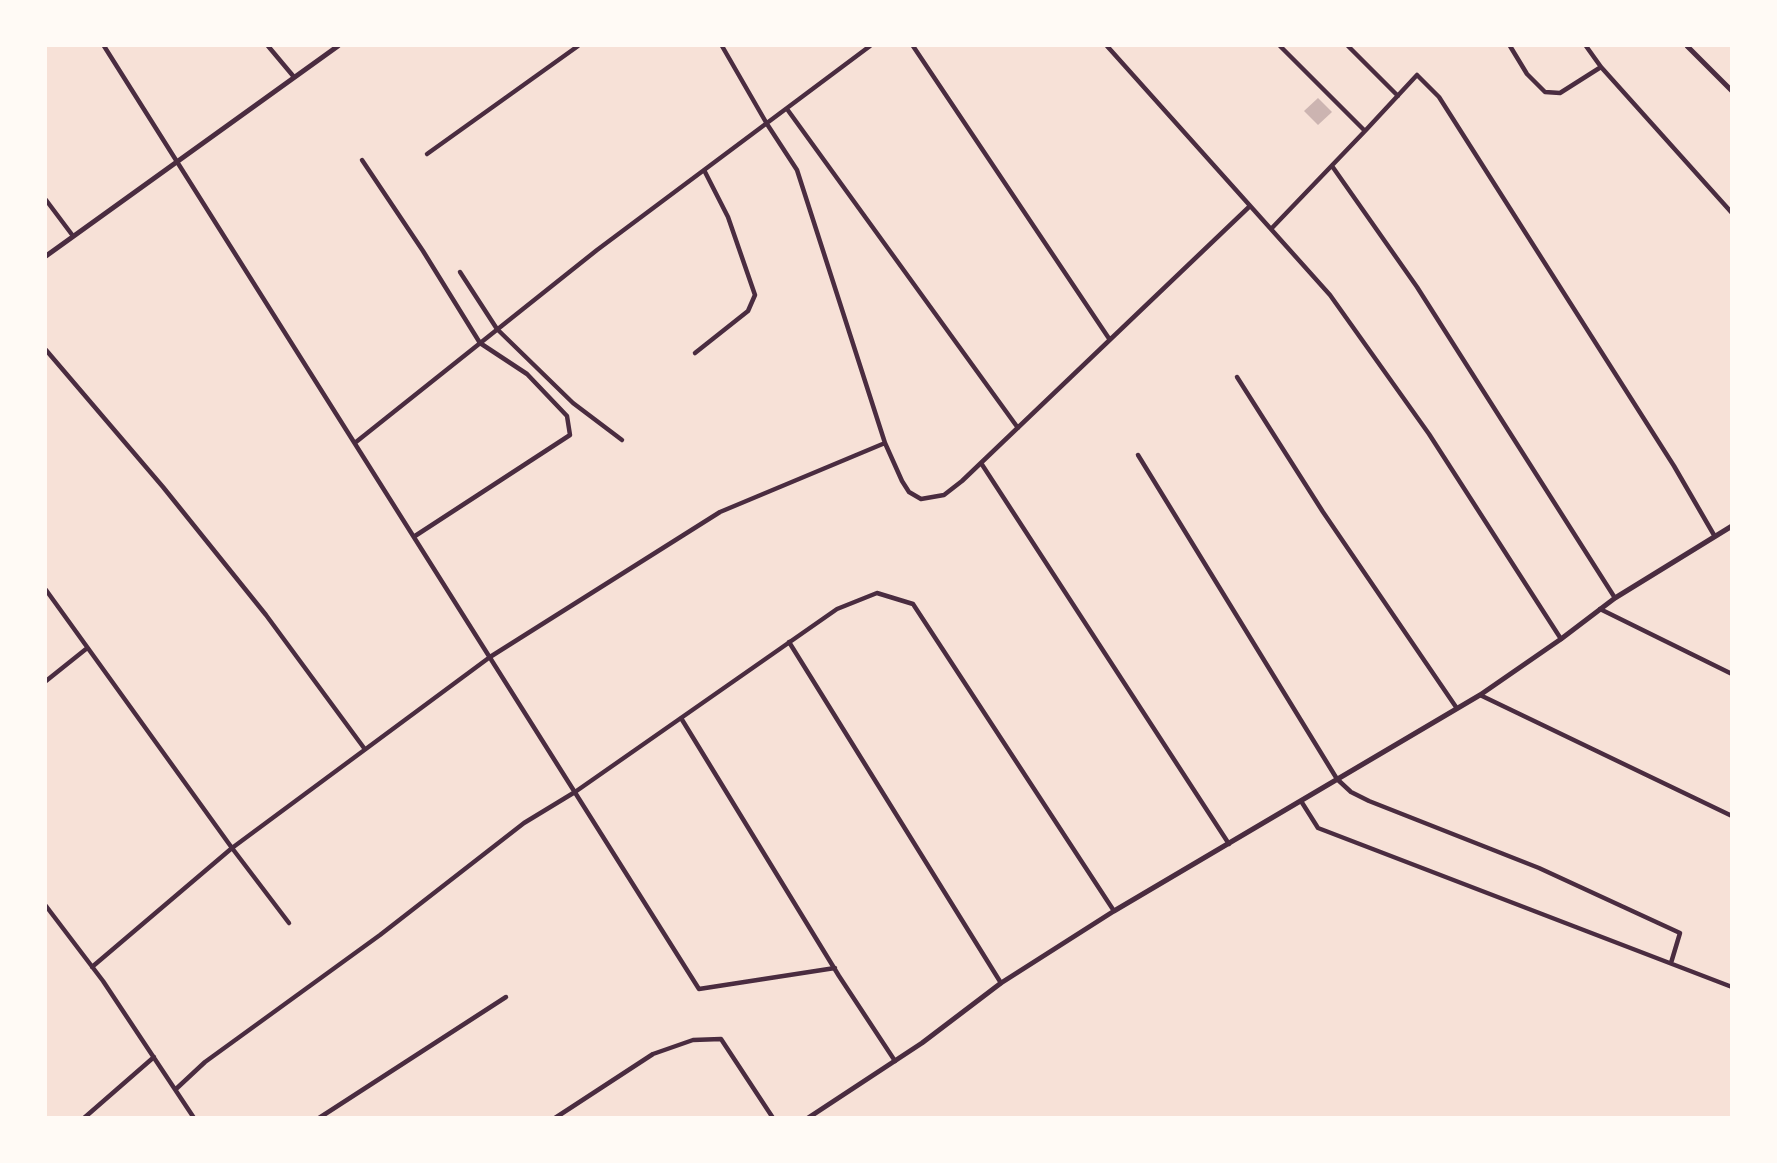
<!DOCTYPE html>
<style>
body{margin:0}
#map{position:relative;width:1777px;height:1163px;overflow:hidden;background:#f7e1d7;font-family:"IBM Plex Sans",sans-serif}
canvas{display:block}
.frame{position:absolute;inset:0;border:47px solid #fffaf5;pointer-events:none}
</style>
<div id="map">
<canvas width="1777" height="1163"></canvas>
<div class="frame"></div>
</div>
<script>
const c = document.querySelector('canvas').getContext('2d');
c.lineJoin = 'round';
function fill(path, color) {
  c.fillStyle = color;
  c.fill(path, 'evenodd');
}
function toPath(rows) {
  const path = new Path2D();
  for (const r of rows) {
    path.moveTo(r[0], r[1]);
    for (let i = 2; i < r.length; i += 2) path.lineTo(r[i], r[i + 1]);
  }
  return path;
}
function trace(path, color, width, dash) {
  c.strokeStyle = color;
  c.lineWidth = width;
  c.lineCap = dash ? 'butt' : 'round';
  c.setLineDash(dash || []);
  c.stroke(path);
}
fill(toPath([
 [1318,98,1332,112,1318,125,1304,111]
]), '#ccb4b1');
trace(toPath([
 [104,46,699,989,835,968],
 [268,46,294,77],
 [722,46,767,124,797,170,885,443,902,481,909,492,921,499,944,495,962,481,1250,206],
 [913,46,1110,340],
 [1107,46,1330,295,1429,434,1561,639],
 [1348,46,1398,96],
 [1510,46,1527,74,1545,92,1560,93,1601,67],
 [1586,46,1601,67,1732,213],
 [787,109,1018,428],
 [1365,131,1417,75,1439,97,1674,466,1714,535],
 [427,154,578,46],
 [362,160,423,251,480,343,527,374,567,416,570,435,415,536],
 [1332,166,1417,287,1615,598],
 [46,200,73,236],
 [1271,229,1365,131,1280,46],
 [460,272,497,329,573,403,622,440],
 [46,350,163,487,266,615,364,748],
 [695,353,748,311,755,295,728,217,704,170],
 [1237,377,1323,512,1456,707],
 [356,442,597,250,870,46],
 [1138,455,1337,779,1351,792,1369,801,1539,868,1680,933,1671,963],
 [981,463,1229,844],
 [46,590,232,848,289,923],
 [1600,609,1732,674],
 [789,642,1001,983],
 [46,681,86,649],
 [1480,695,1732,816],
 [681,718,839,976,895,1061],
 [1301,801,1318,828,1732,987],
 [46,906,103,981,194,1118],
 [92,967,232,848,490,657,720,512,885,443],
 [176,1089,205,1062,380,935,524,823,575,792,837,609,877,593,913,604,1114,911],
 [84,1118,154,1057],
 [319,1118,506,997],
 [555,1118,653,1054,693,1040,721,1039,773,1118]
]), '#4a2c40', 4.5);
trace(toPath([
 [1687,46,1732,91],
 [46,256,338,46],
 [808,1118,922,1043,1001,983,1114,911,1480,695,1561,639,1615,598,1732,526]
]), '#4a2c40', 5);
</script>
